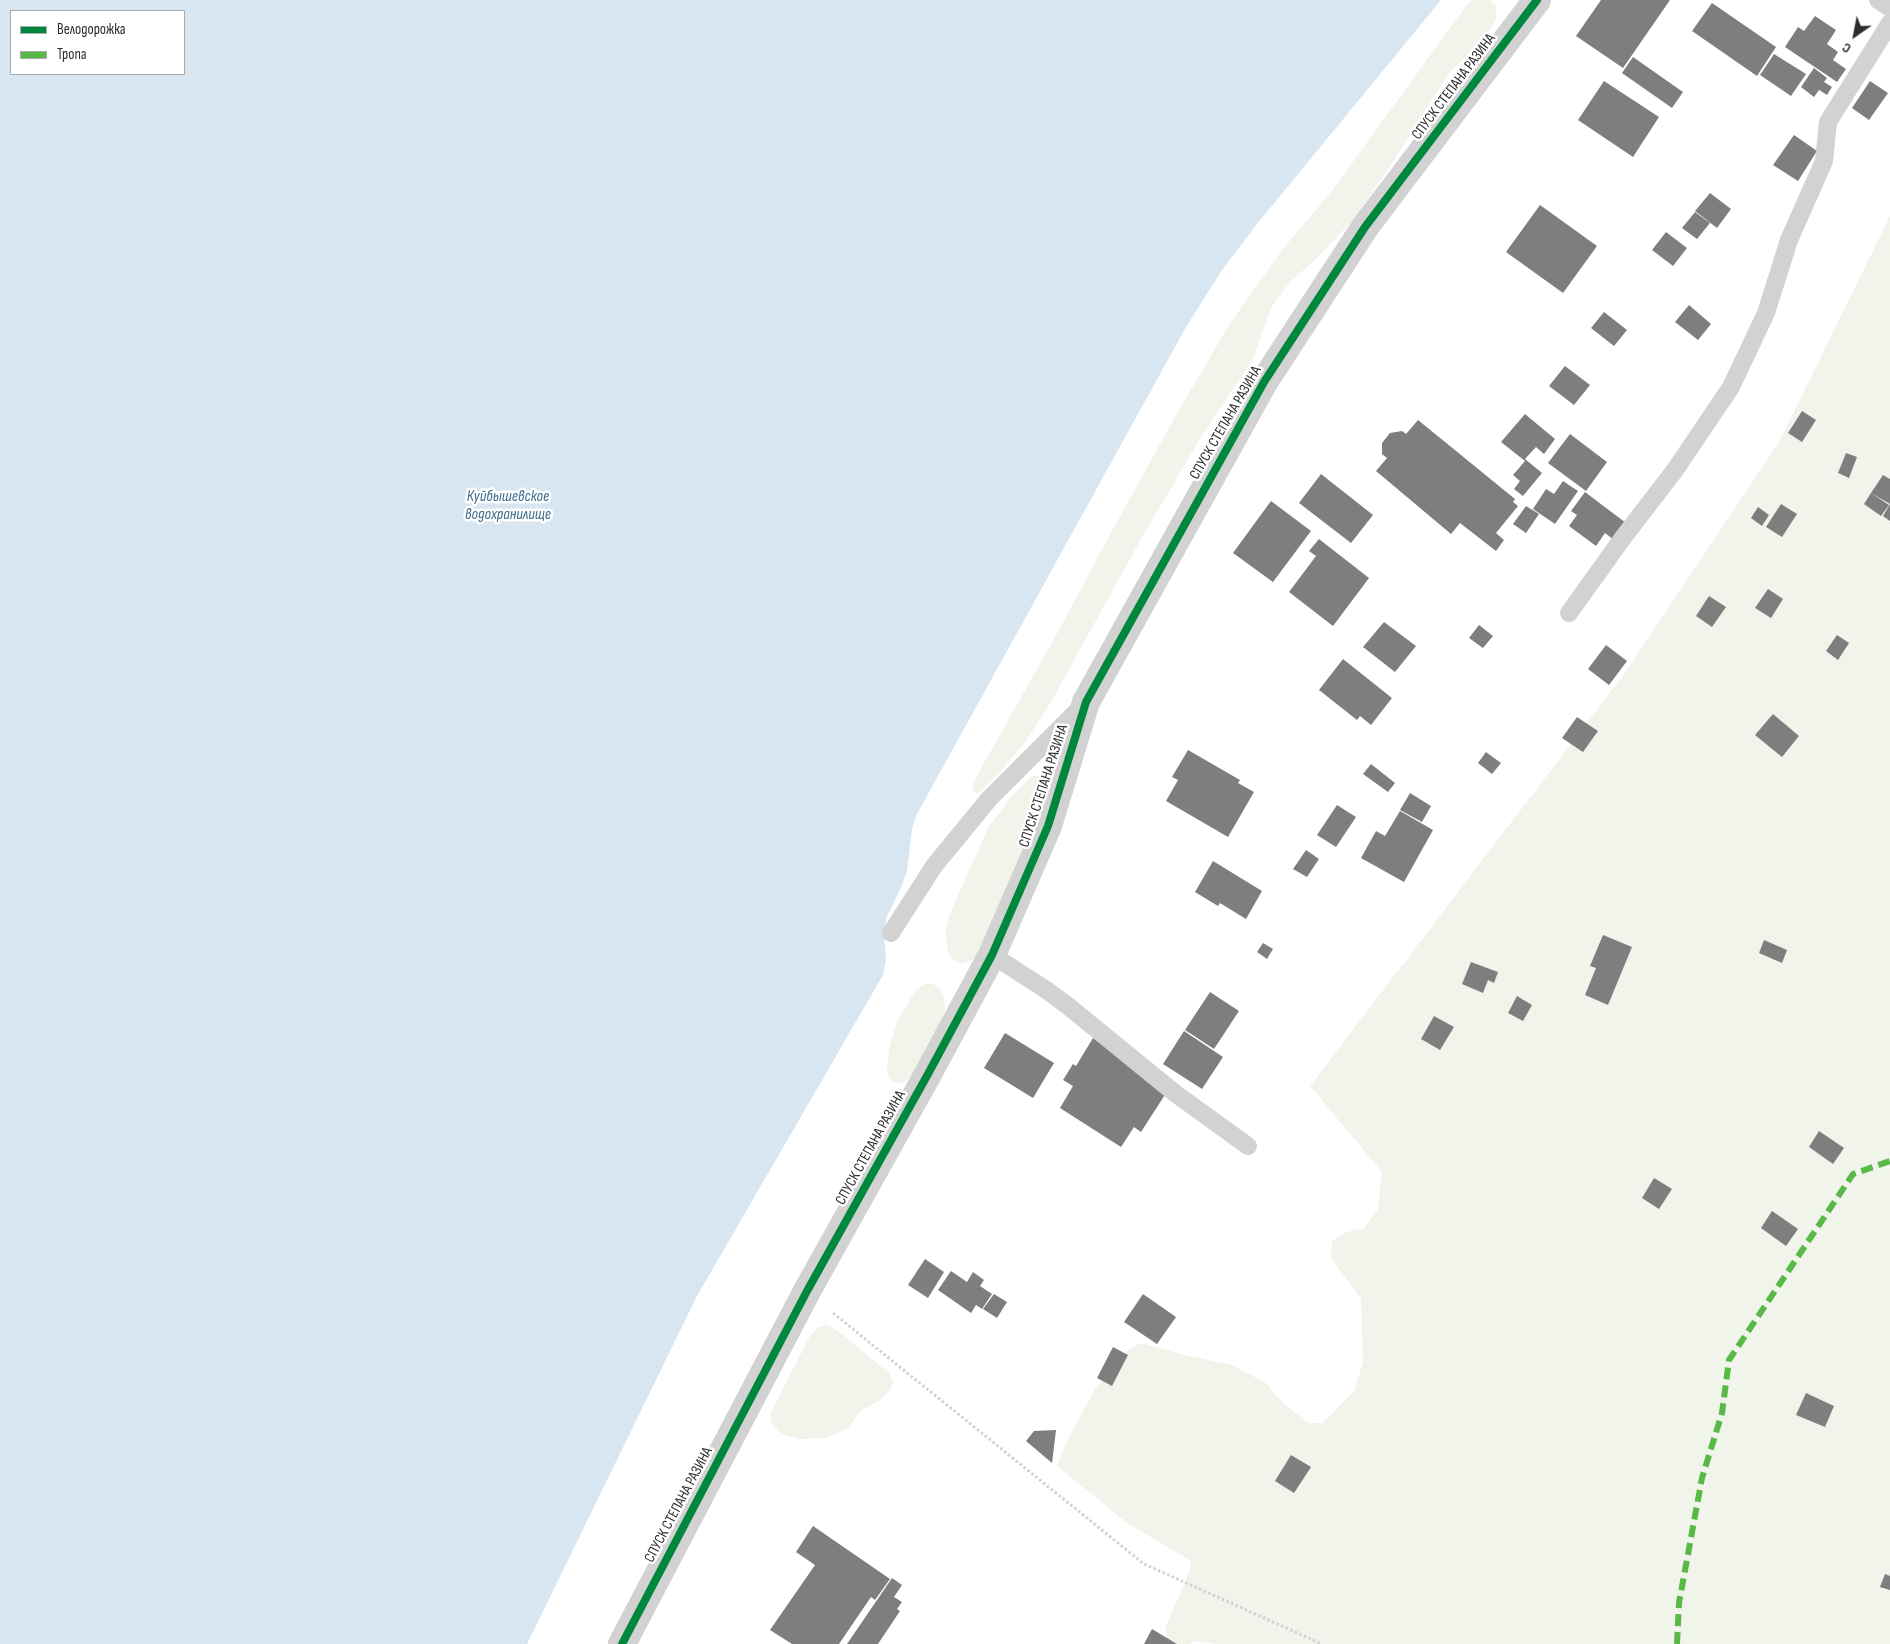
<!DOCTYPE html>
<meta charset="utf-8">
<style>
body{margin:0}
#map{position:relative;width:1890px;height:1644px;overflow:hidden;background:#fff;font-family:"Sofia Sans Condensed",sans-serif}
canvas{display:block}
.legend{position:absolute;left:10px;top:10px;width:175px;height:65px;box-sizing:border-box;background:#fff;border:1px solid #ababab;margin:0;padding:6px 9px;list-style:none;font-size:15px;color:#2d2d2d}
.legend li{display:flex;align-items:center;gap:10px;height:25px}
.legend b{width:25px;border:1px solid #ababab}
.north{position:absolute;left:1830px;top:10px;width:50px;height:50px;-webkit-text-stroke:4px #fff;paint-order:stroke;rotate:213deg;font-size:14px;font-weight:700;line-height:20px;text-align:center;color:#2d2d2d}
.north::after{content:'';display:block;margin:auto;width:18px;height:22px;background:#2d2d2d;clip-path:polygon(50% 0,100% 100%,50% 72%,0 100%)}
</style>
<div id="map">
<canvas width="1890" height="1644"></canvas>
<ul class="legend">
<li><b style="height:6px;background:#00873e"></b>Велодорожка</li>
<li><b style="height:6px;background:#58b947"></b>Тропа</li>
</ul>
<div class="north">С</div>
</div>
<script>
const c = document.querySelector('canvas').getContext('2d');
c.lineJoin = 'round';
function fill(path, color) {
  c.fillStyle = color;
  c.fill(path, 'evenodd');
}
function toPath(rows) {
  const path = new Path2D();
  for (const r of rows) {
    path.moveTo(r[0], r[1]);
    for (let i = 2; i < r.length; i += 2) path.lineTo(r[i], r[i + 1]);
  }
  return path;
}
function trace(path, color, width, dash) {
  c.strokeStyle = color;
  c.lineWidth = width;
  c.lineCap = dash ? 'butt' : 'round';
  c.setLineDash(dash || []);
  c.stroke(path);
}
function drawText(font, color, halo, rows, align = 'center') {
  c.font = font + ' "Sofia Sans Condensed",sans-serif';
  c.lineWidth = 5;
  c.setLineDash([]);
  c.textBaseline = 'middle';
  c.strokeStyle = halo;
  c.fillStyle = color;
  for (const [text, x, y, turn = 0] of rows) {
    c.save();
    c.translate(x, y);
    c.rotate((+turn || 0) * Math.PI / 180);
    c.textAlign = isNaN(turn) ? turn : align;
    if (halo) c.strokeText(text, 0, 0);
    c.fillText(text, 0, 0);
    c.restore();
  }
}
fill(toPath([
 [1472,0,1490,0,1496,5,1496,19,1488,33,1475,48,1449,73,1388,170,1352,221,1314,261,1290,282,1271,308,1252,361,1201,437,1141,539,1051,702,1026,741,999,773,981,791,976,794,972,789,975,779,1054,639,1113,529,1180,408,1231,322,1282,250,1331,192,1463,10],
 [1890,216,1890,1644,1216,1644,1196,1641,1189,1644,1169,1644,1165,1629,1190,1570,1191,1561,1127,1523,1057,1466,1067,1441,1095,1389,1130,1348,1141,1343,1185,1355,1232,1365,1266,1383,1280,1400,1308,1423,1323,1423,1354,1391,1363,1362,1361,1299,1331,1258,1332,1241,1346,1232,1364,1228,1378,1210,1382,1172,1310,1086,1622,677,1779,442],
 [1037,775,1042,780,1044,790,1042,807,976,958,962,964,951,959,948,951,945,930,952,909,988,828,1010,798,1030,777],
 [926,983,933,984,939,988,944,998,945,1012,941,1031,916,1074,902,1083,894,1082,889,1078,887,1071,890,1045,898,1020,915,991],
 [828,1325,843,1335,889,1373,893,1382,890,1390,879,1401,860,1411,848,1428,826,1438,800,1439,782,1434,771,1422,770,1414,810,1336,818,1327]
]), '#f0f4eb');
fill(toPath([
 [0,0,1441,0,1257,224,1222,270,1186,327,917,814,912,829,907,871,902,885,886,919,884,934,886,959,883,975,697,1296,527,1644,0,1644],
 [11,11,184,11,184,74,11,74]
]), '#d7e6f1');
fill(toPath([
 [1601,0,1670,0,1623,68,1576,36],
 [1712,3,1776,47,1757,76,1692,31],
 [1815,16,1836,30,1827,44,1838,52,1833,60,1846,69,1837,82,1785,47,1798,27,1804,31],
 [1774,54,1806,74,1791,96,1760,75],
 [1633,57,1683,92,1672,108,1622,73],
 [1814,68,1827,78,1824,82,1832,87,1827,95,1819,90,1814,97,1801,87],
 [1604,81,1659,117,1633,157,1578,120],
 [1870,81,1888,93,1869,120,1852,108],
 [1794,135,1817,151,1798,181,1773,165],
 [1710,193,1731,209,1717,228,1695,211],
 [1540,205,1597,246,1563,293,1506,252],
 [1695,212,1710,223,1697,239,1682,228],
 [1666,232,1687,248,1673,266,1652,250],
 [1689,305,1711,324,1698,340,1675,322],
 [1604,312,1627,330,1614,346,1591,328],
 [1565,366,1590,385,1574,405,1549,386],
 [1802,411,1816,420,1802,442,1788,433],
 [1525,414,1555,439,1544,454,1536,447,1525,459,1542,473,1523,496,1514,489,1520,481,1513,475,1525,461,1501,442],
 [1418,420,1515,499,1513,502,1518,506,1496,533,1504,540,1496,551,1460,523,1451,534,1376,471,1387,458,1382,454,1382,443,1390,433,1402,431,1406,434],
 [1570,434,1607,462,1586,491,1548,463],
 [1846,453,1857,457,1849,478,1838,473],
 [1321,474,1373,515,1351,543,1299,503],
 [1883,475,1890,479,1890,504,1871,493],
 [1563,481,1578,491,1555,524,1533,509,1546,489,1554,494],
 [1585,492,1626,523,1614,540,1605,533,1596,546,1569,526,1577,515,1571,511],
 [1871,493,1889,505,1881,516,1864,504],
 [1271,501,1311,531,1273,582,1233,553],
 [1781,504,1797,514,1782,537,1766,527],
 [1890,504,1890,521,1883,516],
 [1526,506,1539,514,1526,533,1513,524],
 [1758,507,1769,515,1762,526,1751,518],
 [1319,539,1369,578,1333,626,1289,592,1316,556,1309,551],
 [1768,589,1783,599,1771,618,1755,608],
 [1709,596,1726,607,1712,627,1696,616],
 [1384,622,1416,646,1395,672,1363,647],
 [1479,625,1493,636,1483,648,1469,638],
 [1837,635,1849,643,1838,660,1826,651],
 [1606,645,1627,661,1609,685,1588,669],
 [1343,659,1392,698,1371,725,1360,716,1357,720,1319,690],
 [1773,714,1799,736,1782,757,1755,735],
 [1577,717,1598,731,1583,752,1562,738],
 [1188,750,1240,780,1238,783,1254,792,1228,837,1166,801,1178,780,1172,777],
 [1486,752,1501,763,1492,774,1478,763],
 [1371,764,1395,783,1388,792,1363,774],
 [1410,793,1431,806,1422,822,1400,810],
 [1337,805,1356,817,1336,847,1317,835],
 [1400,811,1433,830,1404,882,1361,858,1376,831,1385,836],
 [1306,850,1319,859,1307,877,1293,869],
 [1213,861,1262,891,1246,919,1220,903,1218,906,1195,892],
 [1603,935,1632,947,1608,1005,1585,995,1596,968,1590,966],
 [1764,940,1787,950,1782,963,1759,953],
 [1263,943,1273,949,1267,959,1257,952],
 [1471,962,1498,972,1494,983,1488,980,1483,993,1462,984],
 [1210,992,1239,1011,1214,1049,1185,1030],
 [1517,996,1532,1005,1523,1021,1508,1013],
 [1434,1016,1454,1027,1440,1050,1421,1039],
 [1184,1031,1223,1057,1202,1089,1163,1064],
 [1005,1033,1054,1063,1033,1098,984,1068],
 [1093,1038,1168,1090,1141,1132,1134,1127,1121,1147,1060,1108,1073,1086,1063,1080,1073,1064,1076,1066],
 [1819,1131,1844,1148,1833,1164,1809,1147],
 [1654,1178,1672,1189,1659,1209,1642,1198],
 [1772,1211,1798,1229,1786,1246,1761,1228],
 [925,1259,944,1272,928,1298,908,1285],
 [951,1271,967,1282,973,1272,984,1280,980,1286,992,1294,982,1309,976,1305,971,1313,938,1290],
 [994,1294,1007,1302,997,1318,983,1309],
 [1143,1294,1176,1317,1157,1344,1124,1322],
 [1113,1347,1128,1355,1112,1386,1097,1378],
 [1806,1393,1834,1406,1825,1427,1796,1415],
 [1056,1430,1052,1463,1026,1441,1034,1431],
 [1291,1455,1311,1467,1294,1493,1275,1481],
 [813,1526,890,1579,875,1600,871,1597,839,1644,792,1644,770,1630,815,1565,796,1552],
 [1885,1574,1890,1576,1890,1590,1880,1587],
 [892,1578,902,1585,894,1597,902,1602,897,1609,900,1611,878,1644,847,1644],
 [1152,1629,1177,1644,1144,1644]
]), '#7e7e7e');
trace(toPath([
 [833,1313,1144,1564,1322,1644]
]), '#d2d2d2', 3, [2.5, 2.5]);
trace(toPath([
 [1878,0,1890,8],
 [1569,613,1622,539,1675,470,1731,387,1766,313,1789,240,1824,161,1828,122,1890,23],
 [891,933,934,866,989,799,1082,706],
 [992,955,1045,989,1068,1006,1176,1094,1248,1146]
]), '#d2d2d2', 18);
trace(toPath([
 [622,1644,807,1291,928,1074,992,955,1048,826,1086,702,1264,382,1365,227,1537,0]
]), '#d2d2d2', 28);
trace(toPath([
 [1677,1644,1679,1603,1702,1478,1722,1413,1729,1360,1853,1174,1890,1161]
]), '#58b947', 6, [12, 6]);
trace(toPath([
 [622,1644,807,1291,928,1074,992,955,1048,826,1086,702,1264,382,1365,227,1537,0]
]), '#00873e', 8);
drawText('15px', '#2d2d2d', '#fff', [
 ["СПУСК СТЕПАНА РАЗИНА",1454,87,-53],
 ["СПУСК СТЕПАНА РАЗИНА",1226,423,-60],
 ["СПУСК СТЕПАНА РАЗИНА",1044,786,-72],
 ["СПУСК СТЕПАНА РАЗИНА",871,1148,-61],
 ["СПУСК СТЕПАНА РАЗИНА",679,1505,-62]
]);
drawText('italic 16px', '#3c6d8e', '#fff', [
 ["Куйбышевское",508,497],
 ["водохранилище",508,515]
]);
</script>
